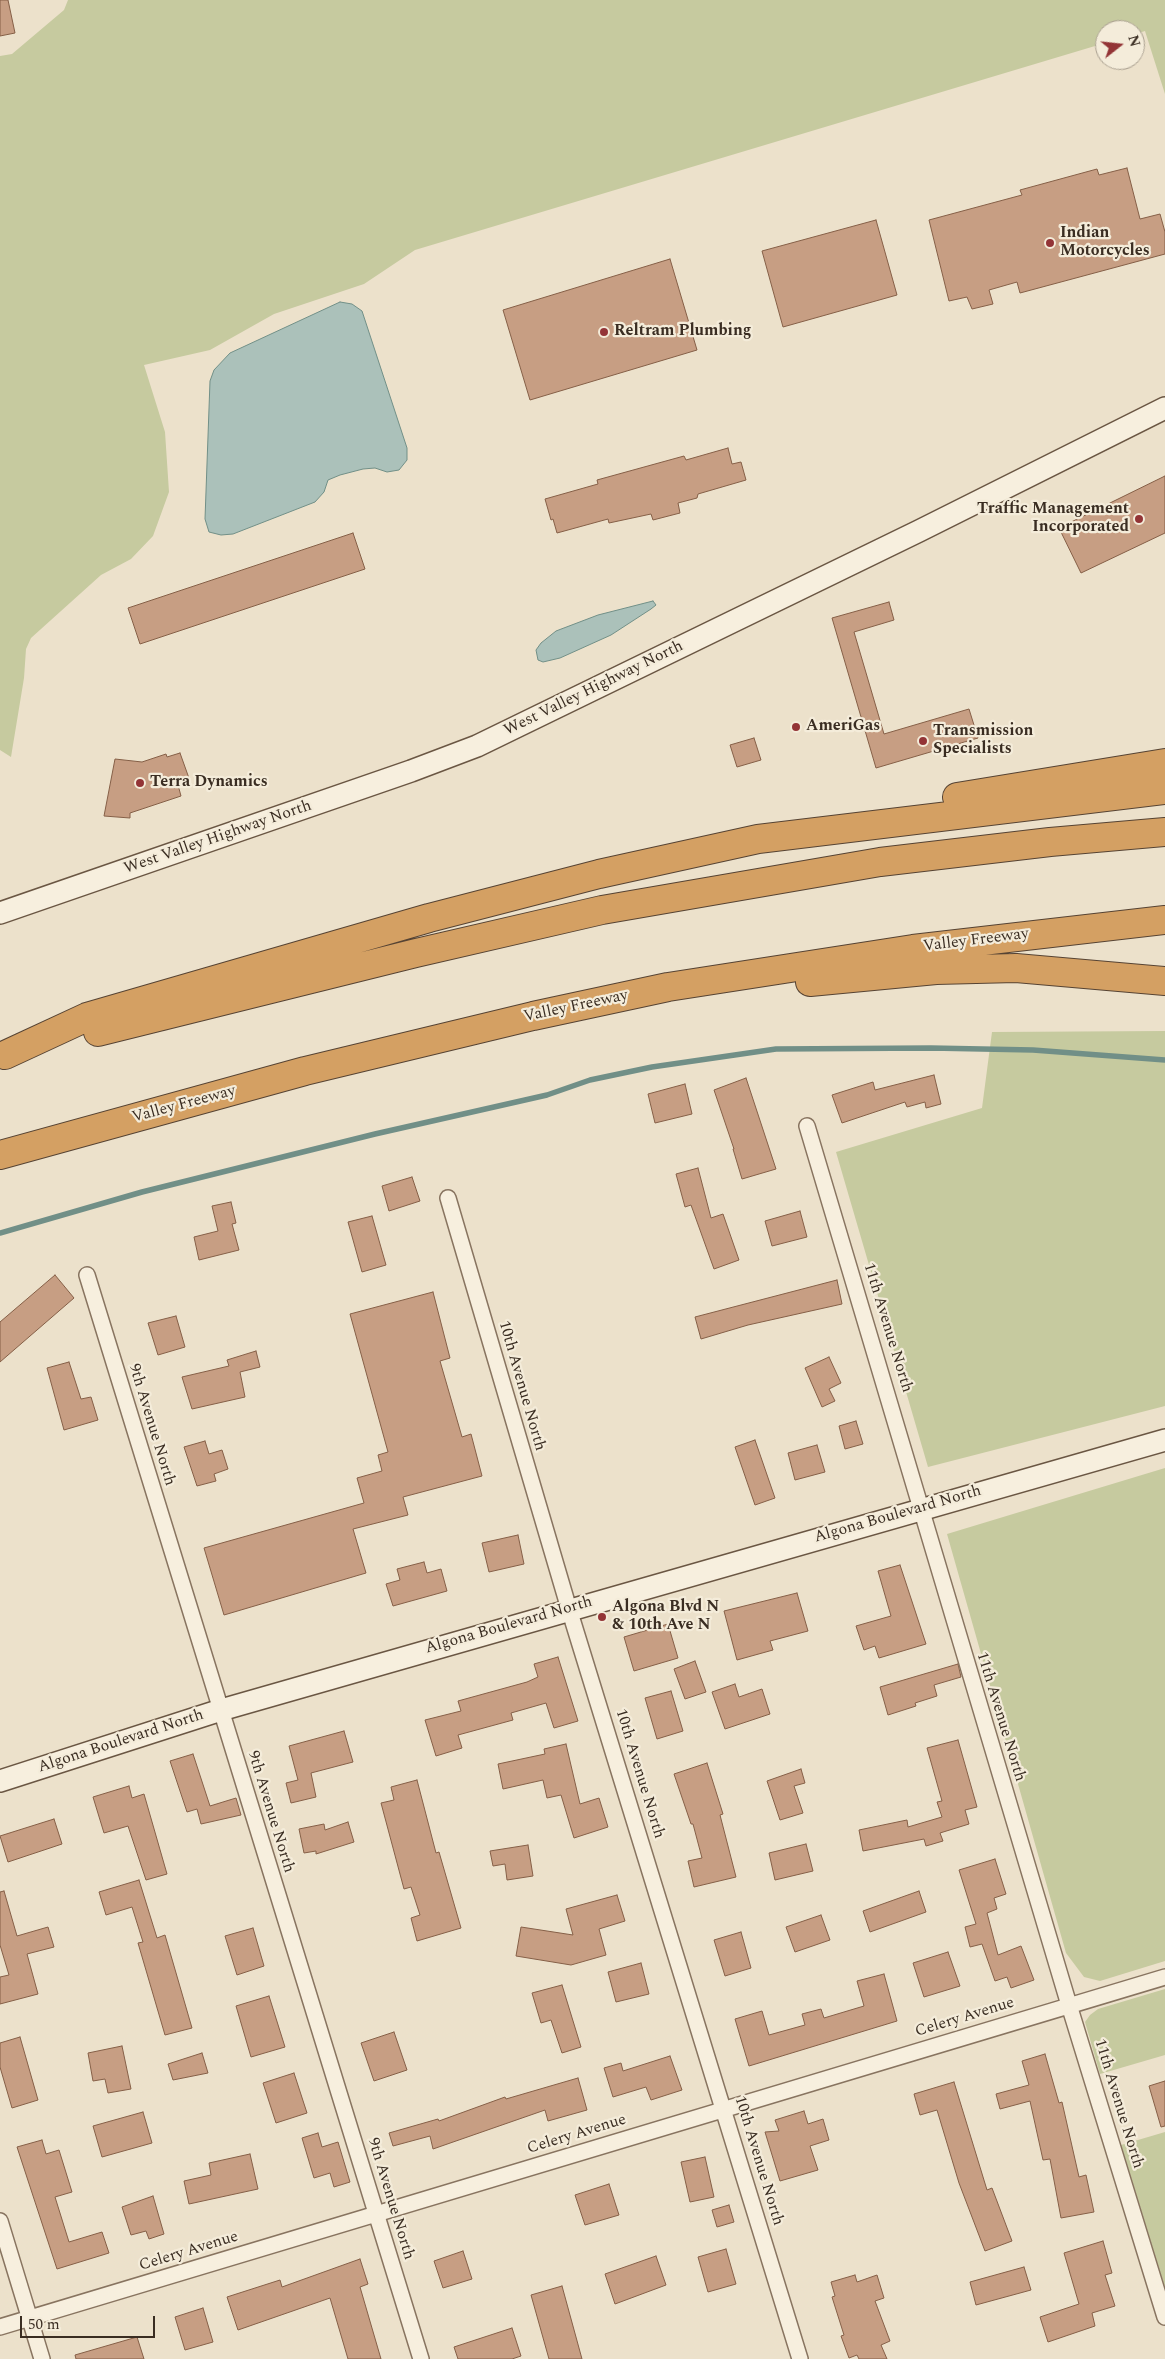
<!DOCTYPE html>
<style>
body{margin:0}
#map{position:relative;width:1165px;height:2359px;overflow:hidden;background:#ece1cb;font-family:Spectral,serif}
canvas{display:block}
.north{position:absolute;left:1095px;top:20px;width:50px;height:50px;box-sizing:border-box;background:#f4ecda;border:1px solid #aaa090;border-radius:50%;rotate:74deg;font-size:14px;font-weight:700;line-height:20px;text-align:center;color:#3a2d22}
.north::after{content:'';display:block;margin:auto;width:18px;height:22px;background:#933436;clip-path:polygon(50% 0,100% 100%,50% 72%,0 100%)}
.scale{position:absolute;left:20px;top:2316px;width:135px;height:22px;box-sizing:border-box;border:2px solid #3a2d22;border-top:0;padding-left:6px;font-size:15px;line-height:18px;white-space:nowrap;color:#3a2d22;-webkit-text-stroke:4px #f4ecda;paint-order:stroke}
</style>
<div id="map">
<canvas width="1165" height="2359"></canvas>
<div class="north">N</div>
<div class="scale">50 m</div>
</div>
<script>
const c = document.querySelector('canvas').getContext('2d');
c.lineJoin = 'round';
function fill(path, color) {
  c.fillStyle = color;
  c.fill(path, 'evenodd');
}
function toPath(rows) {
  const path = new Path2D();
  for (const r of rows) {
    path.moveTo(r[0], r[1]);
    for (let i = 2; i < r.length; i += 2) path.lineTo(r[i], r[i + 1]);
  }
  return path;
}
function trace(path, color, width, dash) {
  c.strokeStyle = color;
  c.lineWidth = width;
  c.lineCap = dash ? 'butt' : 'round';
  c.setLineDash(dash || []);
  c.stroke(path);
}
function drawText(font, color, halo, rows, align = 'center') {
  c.font = font + ' Spectral,serif';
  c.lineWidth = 4.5;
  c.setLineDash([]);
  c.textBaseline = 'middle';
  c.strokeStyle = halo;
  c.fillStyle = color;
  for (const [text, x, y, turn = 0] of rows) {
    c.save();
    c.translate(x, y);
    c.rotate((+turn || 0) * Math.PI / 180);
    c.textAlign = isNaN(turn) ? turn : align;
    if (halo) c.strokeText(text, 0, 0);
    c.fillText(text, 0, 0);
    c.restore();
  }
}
fill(toPath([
 [68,0,1165,0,1165,94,1145,31,1135,34,1135,30,1105,30,1105,43,415,250,364,284,274,314,210,350,144,365,165,432,169,492,153,536,131,559,101,575,31,638,26,649,24,678,11,757,0,750,0,56,12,54,64,10],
 [1165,1031,1165,1406,928,1467,836,1152,982,1108,992,1032],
 [1165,1468,1165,1961,1100,1981,1084,1977,1066,1953,947,1534],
 [1165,1989,1165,2055,1100,2074,1085,2022,1090,2015,1098,2009],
 [1165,2132,1165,2288,1121,2145]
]), '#c6ca9f');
const water = toPath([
 [340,302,352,304,362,311,407,448,407,460,399,470,387,472,375,468,363,469,340,475,328,480,324,492,315,502,233,534,221,535,209,532,205,519,210,381,214,370,230,353,340,302],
 [653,601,656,605,651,609,611,635,560,658,543,662,538,660,536,650,541,643,556,631,598,615,653,601]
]);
fill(water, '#abc1ba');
trace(water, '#718f87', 1);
trace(toPath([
 [0,1233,142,1192,375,1134,547,1095,590,1080,652,1067,776,1049,931,1048,1033,1050,1165,1060]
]), '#718f87', 5.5);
const building = toPath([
 [0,0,8,0,15,33,0,36,0,0],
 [1127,168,1140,219,1160,214,1165,232,1165,254,1020,293,1017,282,989,290,993,304,972,309,967,297,949,301,929,220,1022,195,1020,190,1097,169,1099,175,1127,168],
 [876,220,897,295,783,327,762,251,876,220],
 [670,259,697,350,530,400,503,310,670,259],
 [728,448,732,464,741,462,746,480,698,494,697,498,678,503,680,513,653,520,651,514,609,523,608,519,557,533,553,519,551,520,545,499,598,484,597,480,684,456,686,460,728,448],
 [1165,476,1165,533,1081,573,1059,528,1165,476],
 [353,533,365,569,140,644,128,608,353,533],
 [889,602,894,620,854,632,884,734,969,709,978,738,876,768,832,618,889,602],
 [754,738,761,760,737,767,730,745,754,738],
 [180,753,190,781,178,785,181,796,130,813,130,818,104,816,115,759,142,762,166,754,167,757,180,753],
 [934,1075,941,1104,926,1108,925,1102,907,1107,905,1102,842,1123,832,1095,873,1082,875,1090,934,1075],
 [746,1078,776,1169,742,1179,733,1149,734,1149,714,1090,746,1078],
 [685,1084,692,1114,655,1123,648,1094,685,1084],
 [698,1168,711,1218,723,1214,739,1260,714,1269,691,1205,685,1207,676,1174,698,1168],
 [412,1177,420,1201,389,1211,382,1186,412,1177],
 [231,1202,236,1223,232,1224,239,1250,199,1260,194,1237,218,1231,212,1206,231,1202],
 [800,1211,807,1237,772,1246,765,1221,800,1211],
 [372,1216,386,1265,362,1272,348,1222,372,1216],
 [55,1275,74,1298,0,1362,0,1322,55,1275],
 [837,1280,842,1304,748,1325,701,1339,695,1317,837,1280],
 [433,1292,450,1358,440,1361,462,1437,471,1434,482,1476,403,1497,408,1515,353,1529,366,1573,224,1615,204,1548,364,1503,357,1478,382,1471,378,1455,388,1452,350,1314,433,1292],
 [176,1316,185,1347,158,1355,148,1323,176,1316],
 [256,1351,260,1367,240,1372,245,1397,192,1409,182,1377,229,1366,227,1360,256,1351],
 [829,1357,841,1383,829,1389,835,1401,822,1407,805,1368,829,1357],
 [69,1362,81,1399,91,1397,98,1420,64,1430,47,1368,69,1362],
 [856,1421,863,1444,845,1449,839,1426,856,1421],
 [755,1440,775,1498,755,1505,735,1447,755,1440],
 [205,1441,209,1454,222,1450,228,1469,214,1474,216,1481,197,1486,184,1447,205,1441],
 [817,1445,825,1472,795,1480,788,1453,817,1445],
 [518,1535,524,1564,489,1572,482,1543,518,1535],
 [424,1562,427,1573,441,1569,447,1591,393,1606,386,1584,400,1580,397,1569,424,1562],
 [900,1565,926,1644,879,1658,875,1646,864,1650,856,1626,891,1616,878,1571,900,1565],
 [797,1593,808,1631,770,1641,773,1650,737,1660,724,1611,797,1593],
 [668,1624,678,1658,634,1671,624,1637,668,1624],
 [558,1657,578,1721,554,1728,546,1703,511,1713,513,1720,458,1735,462,1748,436,1756,425,1720,461,1711,458,1701,527,1682,538,1677,534,1664,558,1657],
 [695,1661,706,1692,685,1699,674,1669,695,1661],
 [958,1664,961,1677,934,1685,937,1696,915,1703,916,1706,888,1715,880,1687,958,1664],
 [735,1684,739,1697,762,1689,770,1714,725,1729,712,1692,735,1684],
 [671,1691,683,1731,657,1739,645,1698,671,1691],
 [344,1731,353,1762,311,1773,316,1797,291,1803,286,1783,298,1780,289,1746,344,1731],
 [958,1740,977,1807,965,1810,969,1824,940,1833,943,1841,926,1846,924,1839,863,1851,859,1830,907,1820,908,1827,942,1817,937,1802,942,1801,927,1748,958,1740],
 [566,1744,580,1804,599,1798,608,1827,574,1838,561,1795,547,1798,543,1780,503,1789,498,1764,545,1754,544,1749,566,1744],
 [193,1754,210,1806,236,1798,241,1815,201,1824,197,1809,187,1812,170,1761,193,1754],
 [707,1763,723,1814,720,1815,736,1877,694,1887,688,1861,702,1858,693,1824,691,1824,674,1774,707,1763],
 [801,1769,805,1783,794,1786,803,1813,780,1820,767,1781,801,1769],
 [417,1780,436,1853,439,1852,461,1928,417,1941,411,1918,420,1915,411,1887,404,1889,381,1803,394,1800,391,1787,417,1780],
 [129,1786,132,1798,144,1794,167,1874,146,1880,128,1826,104,1833,93,1797,129,1786],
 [54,1819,62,1844,8,1862,0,1836,54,1819],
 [348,1822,354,1842,316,1854,316,1851,304,1853,299,1829,324,1824,325,1830,348,1822],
 [806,1844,813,1871,775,1880,769,1853,806,1844],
 [528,1845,533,1876,507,1880,505,1864,493,1866,490,1851,528,1845],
 [995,1859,1006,1894,994,1898,997,1909,987,1913,998,1955,1021,1946,1034,1980,1011,1988,1007,1977,995,1981,982,1944,970,1947,965,1927,976,1924,959,1870,995,1859],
 [139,1880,157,1938,165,1935,192,2028,165,2035,138,1943,143,1942,132,1907,106,1915,99,1892,139,1880],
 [4,1891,17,1936,48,1927,54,1947,27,1954,38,1994,0,2004,0,1977,9,1975,0,1945,0,1892,4,1891],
 [919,1891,926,1912,870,1932,863,1911,919,1891],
 [617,1895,625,1921,599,1929,606,1955,571,1965,516,1956,521,1927,573,1935,566,1909,617,1895],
 [821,1915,830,1940,795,1952,786,1927,821,1915],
 [253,1928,264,1966,237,1975,225,1936,253,1928],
 [741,1932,751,1968,725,1976,714,1940,741,1932],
 [948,1952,960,1986,924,1997,913,1963,948,1952],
 [641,1963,649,1994,616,2002,608,1972,641,1963],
 [884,1974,897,2021,749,2066,735,2019,762,2011,769,2035,805,2025,802,2014,821,2009,824,2018,864,2006,857,1981,884,1974],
 [562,1985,581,2047,562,2053,551,2020,541,2023,532,1993,562,1985],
 [269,1996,285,2047,251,2057,236,2006,269,1996],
 [394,2032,407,2070,374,2081,361,2043,394,2032],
 [20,2037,38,2100,12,2108,0,2067,0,2043,20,2037],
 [122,2046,131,2089,108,2093,105,2079,93,2081,88,2053,122,2046],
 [202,2053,208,2073,173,2080,168,2064,202,2053],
 [1045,2054,1059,2103,1062,2102,1079,2177,1086,2175,1094,2212,1061,2218,1050,2159,1043,2160,1030,2101,1000,2109,996,2094,1029,2085,1022,2061,1045,2054],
 [670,2056,682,2090,651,2100,646,2087,613,2097,604,2068,621,2063,623,2071,670,2056],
 [294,2073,307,2113,276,2123,263,2083,294,2073],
 [578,2078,587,2110,548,2121,545,2110,433,2149,430,2136,393,2146,389,2133,438,2119,439,2121,505,2097,506,2099,578,2078],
 [1165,2081,1165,2126,1161,2127,1149,2086,1165,2081],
 [954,2082,987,2190,992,2188,1012,2241,985,2251,959,2183,937,2110,920,2115,914,2094,954,2082],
 [804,2111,808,2124,823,2119,829,2140,810,2146,818,2170,780,2181,765,2132,779,2131,775,2120,804,2111],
 [143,2112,152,2143,102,2157,93,2126,143,2112],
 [318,2133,322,2147,338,2142,350,2182,334,2187,330,2173,314,2178,302,2138,318,2133],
 [42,2140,46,2154,59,2150,72,2192,55,2197,69,2242,102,2232,109,2253,57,2269,17,2147,42,2140],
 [250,2154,258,2189,189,2204,184,2181,211,2175,209,2163,250,2154],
 [705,2157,714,2197,690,2202,681,2162,705,2157],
 [609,2184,619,2215,585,2225,575,2195,609,2184],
 [153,2196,164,2234,149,2239,146,2231,131,2235,122,2207,153,2196],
 [729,2205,734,2222,717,2227,712,2210,729,2205],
 [1103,2241,1112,2273,1105,2275,1115,2306,1092,2313,1095,2326,1048,2342,1040,2317,1079,2304,1064,2253,1103,2241],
 [726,2249,736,2284,708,2292,698,2257,726,2249],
 [463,2251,472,2279,443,2288,434,2261,463,2251],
 [656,2256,666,2285,615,2304,605,2274,656,2256],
 [360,2259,368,2284,360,2287,381,2359,348,2359,330,2298,238,2330,227,2297,280,2280,282,2287,360,2259],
 [1024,2267,1031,2290,976,2305,970,2282,1024,2267],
 [855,2275,857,2282,877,2275,884,2298,875,2301,890,2341,881,2345,887,2359,859,2359,857,2355,849,2358,841,2336,844,2335,832,2297,835,2296,831,2282,855,2275],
 [562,2286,582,2359,549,2359,531,2295,562,2286],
 [203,2308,213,2342,185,2350,175,2317,203,2308],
 [512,2328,521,2356,512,2359,458,2359,454,2347,512,2328],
 [137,2337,144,2359,76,2359,75,2355,137,2337]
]);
fill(building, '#c79e83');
trace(building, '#855f47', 1);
const street = toPath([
 [807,1126,1069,2005,1165,2317],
 [448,1198,569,1609,800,2359],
 [87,1275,421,2359],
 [0,2221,42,2359],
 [0,2327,1165,1977]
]);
const secondary = toPath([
 [0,913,411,771,477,746,919,531,1165,408],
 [0,1781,221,1710,1165,1440]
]);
const highway = toPath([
 [957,797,1165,763],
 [810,982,936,970,1016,968,1165,981],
 [98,1032,416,953,602,910,880,862,1050,842,1165,832],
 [5,1055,87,1017,429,918,599,874,758,839,1165,790],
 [0,1155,305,1071,533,1016,668,987,913,949,1165,920]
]);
trace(street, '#887460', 18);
trace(secondary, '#6a5643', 24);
trace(highway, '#564333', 30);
trace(street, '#f7efde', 15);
trace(secondary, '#f7efde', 21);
trace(highway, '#d4a063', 28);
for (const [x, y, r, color] of [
 [1050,243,5,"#933436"],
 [604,332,5,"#933436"],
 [1139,519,5,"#933436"],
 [796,727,5,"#933436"],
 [923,741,5,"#933436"],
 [140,783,5,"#933436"],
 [602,1617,5,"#933436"]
]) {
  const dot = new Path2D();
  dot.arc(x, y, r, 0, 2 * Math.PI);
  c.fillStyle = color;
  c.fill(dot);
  trace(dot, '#f4ecda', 2);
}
drawText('bold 16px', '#3a2d22', '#f4ecda', [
 ["Indian",1060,234],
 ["Motorcycles",1060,252],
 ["Reltram Plumbing",614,332],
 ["Traffic Management",1129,510,"right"],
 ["Incorporated",1129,528,"right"],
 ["AmeriGas",806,727],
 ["Transmission",933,732],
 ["Specialists",933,750],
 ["Terra Dynamics",150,783],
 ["Algona Blvd N",612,1608],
 ["& 10th Ave N",612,1626]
], 'left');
drawText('16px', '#3a2d22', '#f4ecda', [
 ["West Valley Highway North",594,689,-26],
 ["West Valley Highway North",218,838,-19],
 ["Valley Freeway",976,941,-7],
 ["Valley Freeway",576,1007,-12],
 ["Valley Freeway",184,1105,-15],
 ["11th Avenue North",887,1328,73],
 ["10th Avenue North",521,1386,74],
 ["9th Avenue North",151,1425,73],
 ["Algona Boulevard North",898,1515,-16],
 ["Algona Boulevard North",509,1626,-16],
 ["11th Avenue North",1000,1717,73],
 ["Algona Boulevard North",121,1742,-18],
 ["10th Avenue North",639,1774,73],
 ["9th Avenue North",270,1812,73],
 ["Celery Avenue",965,2018,-17],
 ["11th Avenue North",1118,2104,73],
 ["Celery Avenue",577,2135,-17],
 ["10th Avenue North",758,2161,73],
 ["9th Avenue North",390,2199,73],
 ["Celery Avenue",189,2252,-17]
]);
</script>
